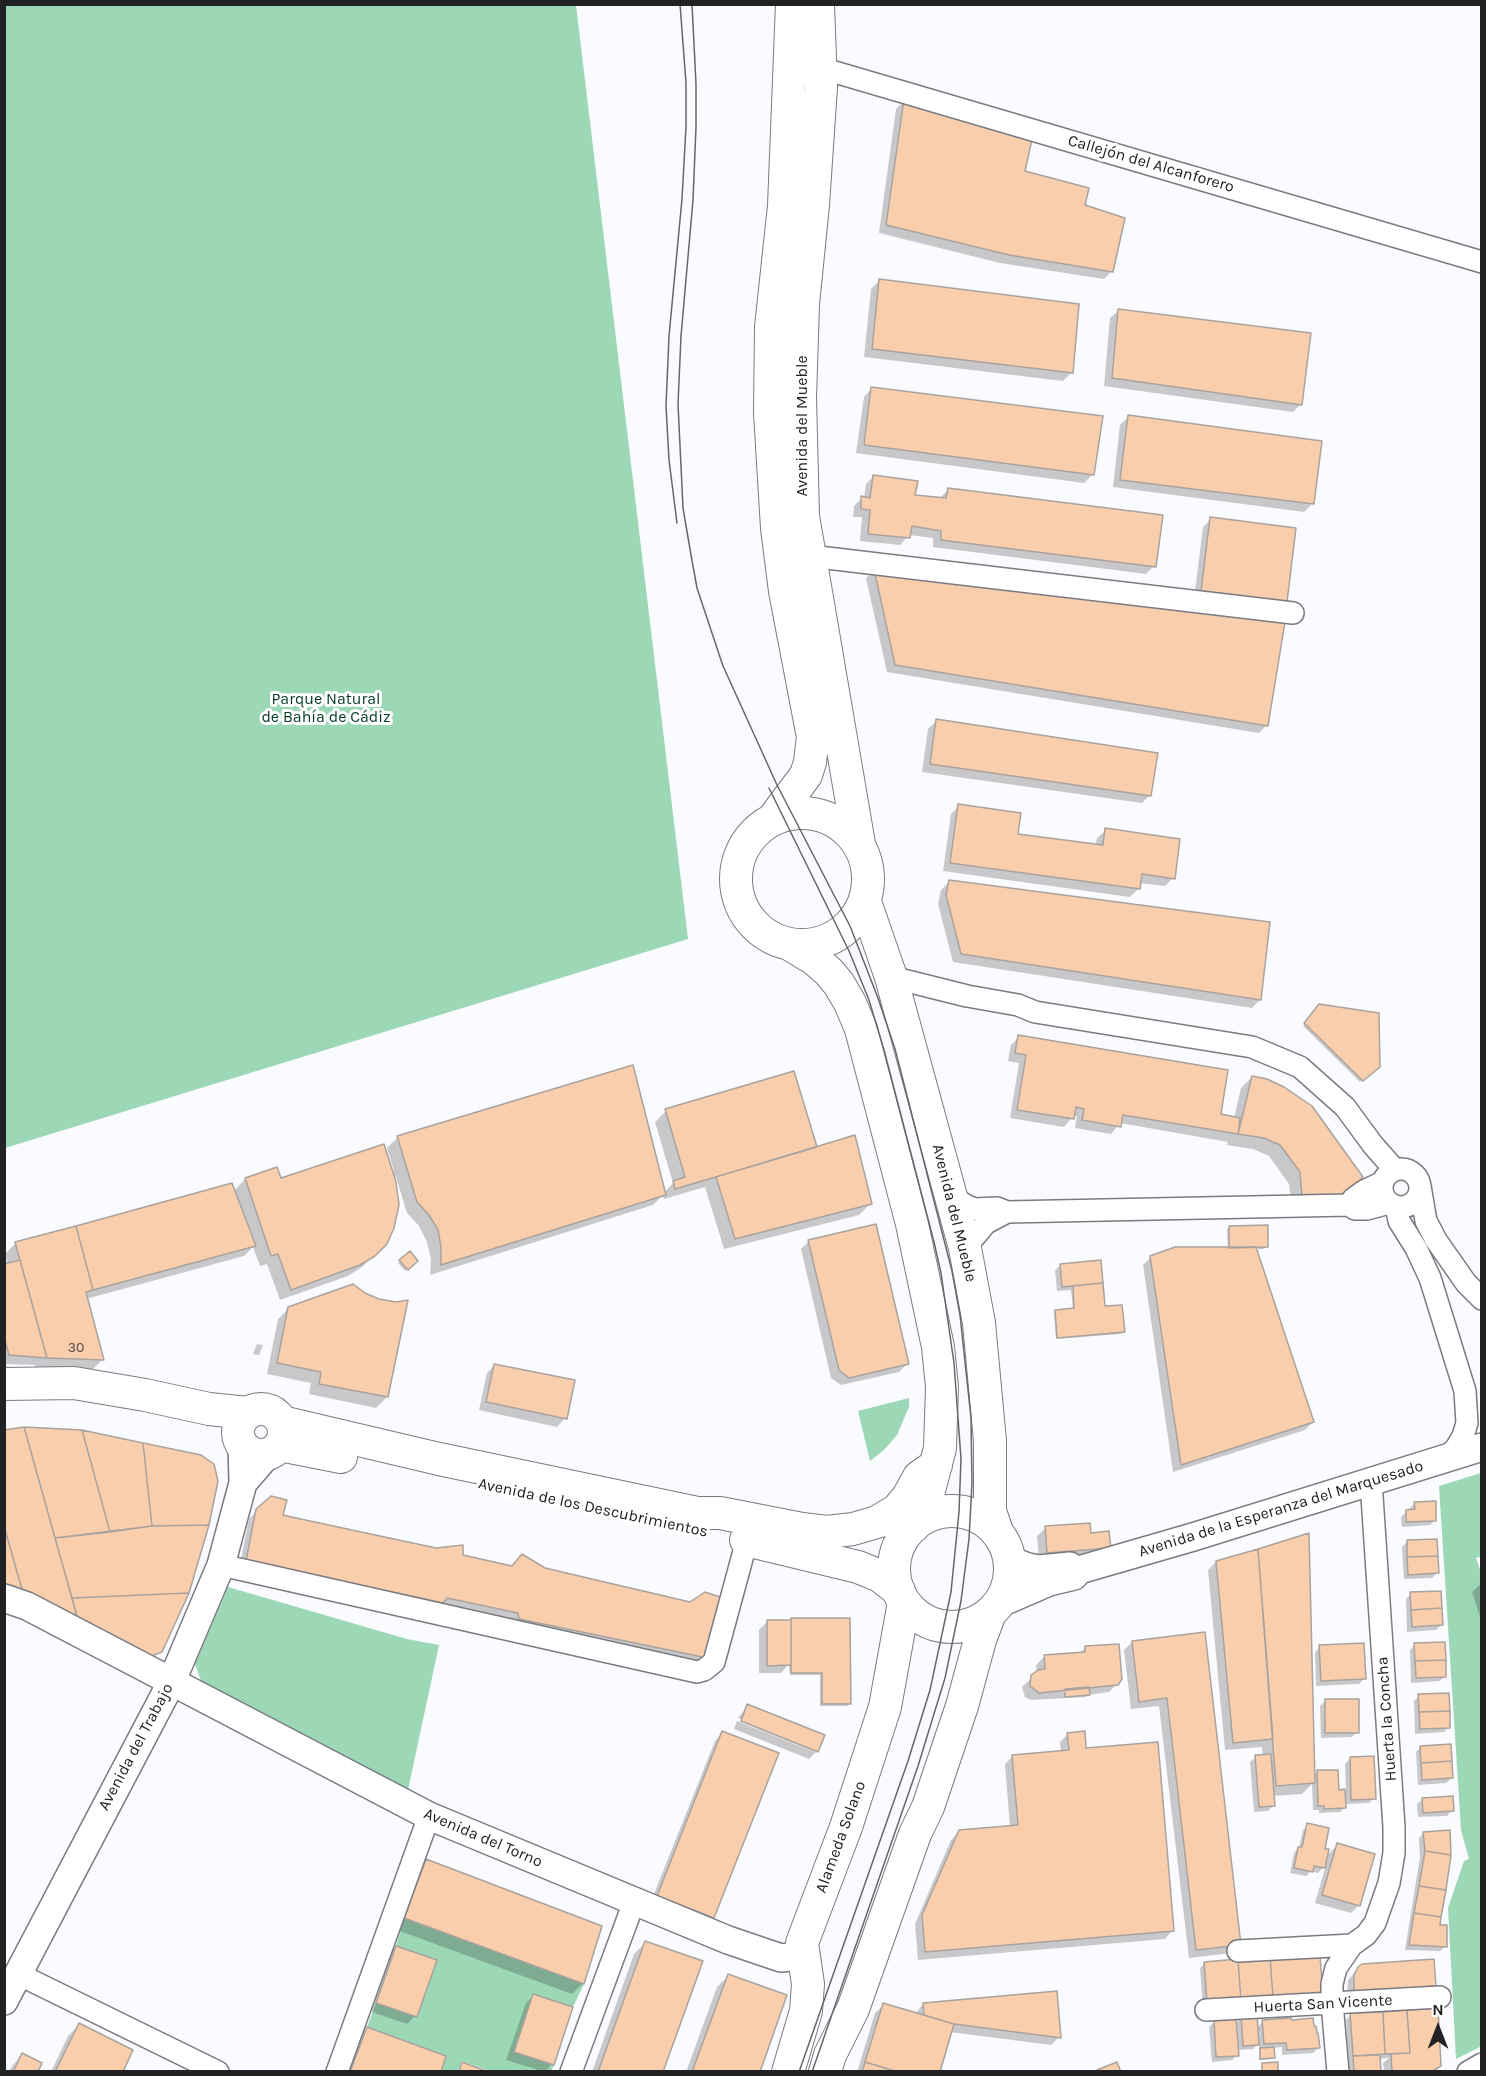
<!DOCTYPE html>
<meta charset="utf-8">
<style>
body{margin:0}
#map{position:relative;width:1486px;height:2076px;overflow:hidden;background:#fafbfe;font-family:Karla,sans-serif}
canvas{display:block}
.frame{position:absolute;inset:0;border:6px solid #222225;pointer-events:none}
.north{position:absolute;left:1408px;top:1998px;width:60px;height:60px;-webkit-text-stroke:4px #fff;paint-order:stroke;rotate:0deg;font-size:16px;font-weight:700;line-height:24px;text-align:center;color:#222225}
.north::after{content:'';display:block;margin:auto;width:21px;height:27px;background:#222225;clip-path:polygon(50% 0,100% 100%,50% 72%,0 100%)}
</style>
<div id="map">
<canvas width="1486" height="2076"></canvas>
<div class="frame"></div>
<div class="north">N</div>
</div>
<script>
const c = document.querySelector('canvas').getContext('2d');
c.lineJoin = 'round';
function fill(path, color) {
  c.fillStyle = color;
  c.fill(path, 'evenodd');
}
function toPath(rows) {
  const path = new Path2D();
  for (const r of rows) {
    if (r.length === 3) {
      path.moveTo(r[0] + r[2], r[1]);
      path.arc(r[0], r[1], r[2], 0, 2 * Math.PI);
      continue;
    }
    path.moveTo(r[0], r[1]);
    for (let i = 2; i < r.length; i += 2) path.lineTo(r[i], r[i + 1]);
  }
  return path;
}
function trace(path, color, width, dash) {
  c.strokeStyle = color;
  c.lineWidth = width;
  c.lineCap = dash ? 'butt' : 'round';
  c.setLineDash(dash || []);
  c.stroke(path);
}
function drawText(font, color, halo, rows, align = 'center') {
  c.font = font + ' Karla,sans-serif';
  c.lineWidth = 6;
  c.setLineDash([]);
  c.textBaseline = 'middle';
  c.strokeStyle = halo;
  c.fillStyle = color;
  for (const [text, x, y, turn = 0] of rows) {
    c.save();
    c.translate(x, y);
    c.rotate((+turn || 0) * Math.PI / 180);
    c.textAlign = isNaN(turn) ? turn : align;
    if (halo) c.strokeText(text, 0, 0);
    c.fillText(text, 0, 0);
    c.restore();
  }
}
fill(toPath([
 [5,4,576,5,688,939,5,1148],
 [909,1398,909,1407,897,1435,884,1450,870,1461,858,1411],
 [1481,1473,1481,1557,1476,1558,1482,1575,1482,2046,1456,2059,1448,1908,1464,1861,1469,1859,1461,1830,1439,1486],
 [228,1587,407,1639,439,1645,408,1790,201,1681,195,1664],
 [404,1918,584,1984,573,2007,533,1994,514,2051,554,2065,551,2071,490,2071,462,2061,458,2071,441,2071,446,2056,367,2027,376,2003,417,2016,436,1960,396,1946]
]), '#9dd8b6');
fill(toPath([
 [904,101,1084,206,1112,271,1104,279,1000,263,879,233,896,109],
 [879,281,1071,373,1063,381,864,357,871,289],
 [1119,310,1301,404,1293,412,1104,386,1110,318],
 [872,388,1092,475,1084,483,856,453,864,397],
 [1128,417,1312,504,1304,512,1113,487,1120,425],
 [874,476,913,496,940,498,948,490,1154,566,1146,574,933,547,933,538,909,535,900,545,860,541,862,517,853,517,854,506,862,498,864,498,866,484],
 [1211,519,1278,609,1194,599,1203,527],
 [874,570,1267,725,1259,733,887,672,866,578],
 [936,721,1150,795,1142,803,922,772,928,729],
 [959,806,1017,835,1096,846,1097,838,1106,830,1173,878,1165,886,1139,883,1138,889,1130,897,943,871,951,814],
 [949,882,1260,1000,1252,1008,953,962,938,904,941,890],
 [1317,1008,1376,1069,1360,1082,1303,1026],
 [1019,1037,1220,1116,1234,1118,1241,1088,1252,1077,1361,1177,1292,1207,1289,1184,1269,1156,1253,1149,1227,1145,1228,1142,1120,1123,1111,1134,1075,1128,1077,1116,1073,1116,1064,1127,1010,1118,1019,1063,1008,1061,1011,1045],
 [666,1111,816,1149,870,1204,859,1215,724,1249,705,1187,664,1199,663,1195,653,1205,430,1275,431,1259,427,1242,419,1226,407,1213,396,1177,394,1178,386,1243,362,1267,348,1276,280,1300,267,1264,260,1266,253,1247,244,1256,86,1299,103,1359,92,1370,36,1368,35,1365,4,1364,4,1266,8,1265,5,1254,16,1243,234,1191,245,1179,280,1179,391,1172,394,1171,387,1148,398,1137,664,1193,673,1183,655,1122],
 [1230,1227,1266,1247,1264,1249,1255,1249,1313,1422,1305,1430,1173,1472,1143,1265,1151,1257,1228,1249,1227,1229],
 [809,1241,907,1364,899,1372,841,1385,831,1378,801,1249],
 [409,1253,416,1261,405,1271,398,1263],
 [1100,1262,1103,1307,1123,1332,1121,1334,1056,1339,1054,1313,1056,1311,1073,1310,1071,1290,1057,1291,1055,1270,1061,1265],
 [364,1295,395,1304,387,1397,376,1408,309,1394,311,1383,267,1374,278,1319,289,1308],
 [257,1344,263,1345,259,1355,253,1354],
 [495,1365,565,1418,557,1427,479,1410,487,1373],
 [271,1497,281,1517,511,1567,544,1569,690,1604,705,1593,703,1666,239,1569,249,1519],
 [1415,1503,1435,1520,1430,1525,1402,1527,1401,1517,1407,1511,1410,1511,1410,1508],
 [1046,1528,1109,1548,1101,1556,1039,1560,1037,1536],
 [1407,1542,1437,1573,1432,1578,1404,1579,1402,1547],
 [1216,1562,1313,1776,1317,1772,1337,1791,1346,1791,1345,1764,1350,1759,1374,1798,1369,1803,1345,1804,1345,1807,1340,1812,1319,1813,1319,1810,1313,1810,1312,1784,1302,1794,1272,1796,1273,1806,1268,1811,1254,1812,1250,1762,1256,1757,1263,1756,1262,1747,1225,1750,1208,1570],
 [1482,1583,1482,1623,1472,1592],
 [1411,1594,1441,1625,1436,1630,1407,1632,1406,1599],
 [767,1622,789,1622,849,1703,847,1706,820,1706,820,1675,790,1675,789,1664,781,1673,759,1673,759,1630],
 [1204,1634,1232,1953,1189,1958,1159,1706,1131,1709,1124,1650,1132,1642],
 [1415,1645,1445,1676,1440,1681,1411,1683,1410,1650],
 [1320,1647,1364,1679,1359,1684,1316,1686,1315,1652],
 [1085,1648,1117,1684,1109,1692,1088,1695,1086,1697,1031,1700,1025,1697,1022,1687,1037,1673,1036,1665,1044,1657,1079,1654],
 [1419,1696,1449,1727,1444,1732,1415,1734,1414,1701],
 [1326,1700,1357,1732,1352,1737,1321,1738,1320,1706],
 [748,1706,823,1736,817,1751,809,1759,734,1729,737,1721,815,1752,815,1749,738,1718],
 [723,1732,712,1917,704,1925,650,1904,715,1741],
 [1068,1734,1085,1750,1173,1930,1165,1939,918,1960,915,1924,951,1840,959,1832,1010,1828,1005,1764,1013,1756,1061,1752,1060,1742],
 [1421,1747,1452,1778,1446,1783,1418,1785,1416,1752],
 [1423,1799,1452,1810,1447,1816,1418,1817,1417,1804],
 [1308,1825,1326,1857,1337,1845,1359,1905,1351,1913,1315,1903,1326,1865,1318,1873,1311,1871,1306,1876,1290,1873,1294,1853,1299,1848,1303,1830],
 [1424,1833,1438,1927,1446,1946,1440,1951,1405,1950,1420,1857,1419,1838],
 [426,1861,583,1983,572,1994,394,1929,415,1872],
 [645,1943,662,2072,592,2072,634,1954],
 [396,1947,415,2016,407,2024,369,2011,388,1956],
 [1319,1958,1203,2008,1200,1968,1205,1963],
 [1356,1971,1434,1986,1426,1994,1347,2004,1348,1980],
 [728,1976,759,2072,686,2072,717,1987],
 [534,1995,552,2064,545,2072,506,2060,526,2003],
 [923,2004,1059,2037,1051,2045,950,2032,938,2072,857,2072,875,2013,884,2005,915,2014],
 [1351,2015,1440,2065,1434,2072,1384,2072,1383,2063,1389,2058,1379,2059,1380,2072,1349,2072,1346,2020],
 [1242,2017,1257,2028,1263,2021,1318,2048,1313,2053,1282,2055,1282,2047,1273,2048,1274,2057,1271,2059,1259,2060,1259,2043,1253,2049,1237,2050,1237,2055,1232,2060,1212,2062,1209,2027,1214,2022,1235,2024],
 [79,2025,121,2072,51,2072,68,2036],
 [367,2029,439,2072,344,2072,356,2040],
 [22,2055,36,2072,9,2072,12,2066]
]), '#0003');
const building = toPath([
 [904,99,1033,135,1025,171,1089,188,1085,205,1125,218,1113,272,1009,255,886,225,904,99],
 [879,279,1079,304,1073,373,872,349,879,279],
 [1118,309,1311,333,1302,405,1112,378,1118,309],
 [871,387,1103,416,1094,475,864,445,871,387],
 [1128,415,1322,441,1314,504,1120,480,1128,415],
 [873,475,918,481,915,495,946,498,948,488,1163,515,1156,567,941,540,941,531,912,526,910,538,868,534,870,510,861,509,861,496,870,498,873,475],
 [1210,517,1296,528,1287,602,1201,591,1210,517],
 [874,569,1285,622,1268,726,895,665,874,569],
 [936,719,1158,753,1151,796,930,764,936,719],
 [958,804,1021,813,1018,834,1103,845,1105,828,1180,839,1175,879,1142,874,1140,889,950,863,958,804],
 [949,880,1270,922,1261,1000,961,954,946,895,949,880],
 [1319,1004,1379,1013,1380,1067,1363,1081,1304,1023,1319,1004],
 [1018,1035,1228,1070,1221,1114,1240,1118,1238,1134,1123,1115,1121,1127,1082,1120,1084,1109,1076,1107,1074,1119,1017,1110,1026,1055,1015,1053,1018,1035],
 [633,1065,666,1195,441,1265,441,1247,438,1230,429,1215,417,1202,397,1136,633,1065],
 [794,1071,817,1147,675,1189,673,1181,685,1177,665,1109,794,1071],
 [1252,1076,1267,1079,1284,1087,1312,1106,1363,1177,1345,1195,1302,1196,1300,1172,1280,1145,1264,1138,1238,1134,1252,1076],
 [855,1135,872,1204,735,1239,716,1177,855,1135],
 [384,1144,396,1182,399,1205,394,1228,387,1244,375,1256,360,1265,291,1290,278,1254,271,1256,245,1178,277,1167,281,1178,384,1144],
 [232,1183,256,1246,93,1290,76,1226,232,1183],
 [876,1224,909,1364,849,1378,839,1370,808,1240,876,1224],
 [1268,1225,1268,1247,1229,1248,1229,1226,1268,1225],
 [76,1226,93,1290,86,1292,104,1360,47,1358,15,1242,76,1226],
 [1175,1247,1256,1247,1314,1422,1181,1465,1150,1256,1175,1247],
 [410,1251,418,1261,408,1270,399,1260,410,1251],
 [20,1260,47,1358,9,1355,4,1337,4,1264,20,1260],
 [1101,1260,1103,1283,1062,1287,1060,1264,1101,1260],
 [1103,1283,1105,1306,1122,1305,1125,1332,1057,1338,1055,1310,1074,1308,1073,1286,1103,1283],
 [353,1284,365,1293,379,1299,396,1302,408,1300,388,1397,319,1384,321,1372,277,1363,288,1307,353,1284],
 [494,1364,575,1380,567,1419,486,1402,494,1364],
 [24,1427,82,1430,110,1532,55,1538,24,1427],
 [24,1427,78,1620,23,1593,4,1526,4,1430,24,1427],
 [82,1430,143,1443,152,1526,110,1532,82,1430],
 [143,1443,201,1455,214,1464,218,1481,209,1525,152,1526,143,1443],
 [271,1496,287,1500,283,1515,296,1518,436,1548,463,1545,463,1555,512,1566,522,1554,545,1568,690,1602,705,1592,726,1599,712,1659,519,1619,518,1613,447,1598,443,1603,246,1561,256,1509,271,1496],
 [1436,1501,1436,1521,1406,1522,1406,1510,1415,1509,1414,1502,1436,1501],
 [1090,1523,1091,1533,1109,1531,1111,1548,1047,1553,1045,1526,1090,1523],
 [209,1525,189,1593,72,1598,55,1538,152,1526,209,1525],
 [4,1526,23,1593,4,1588,4,1526],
 [1309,1533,1315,1783,1276,1786,1258,1549,1309,1533],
 [1437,1539,1438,1556,1407,1557,1407,1540,1437,1539],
 [1258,1549,1273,1739,1233,1743,1216,1561,1258,1549],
 [1438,1556,1439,1573,1408,1575,1407,1557,1438,1556],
 [1441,1591,1442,1608,1411,1610,1410,1592,1441,1591],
 [189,1593,162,1652,149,1657,78,1620,72,1598,189,1593],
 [1442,1608,1443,1625,1412,1627,1411,1610,1442,1608],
 [791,1618,850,1618,851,1704,822,1704,822,1673,791,1673,791,1618],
 [767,1620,791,1620,791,1665,767,1666,767,1620],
 [1205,1632,1241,1945,1196,1950,1167,1698,1139,1702,1132,1641,1205,1632],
 [1445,1642,1446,1660,1415,1661,1414,1643,1445,1642],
 [1364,1643,1366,1679,1321,1681,1319,1645,1364,1643],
 [1119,1644,1122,1679,1118,1685,1039,1693,1030,1686,1031,1675,1038,1670,1045,1669,1044,1655,1085,1652,1085,1646,1119,1644],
 [1446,1660,1446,1677,1416,1678,1415,1661,1446,1660],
 [1089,1687,1090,1695,1065,1697,1065,1689,1089,1687],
 [1449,1693,1450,1711,1419,1712,1418,1694,1449,1693],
 [1325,1699,1359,1699,1359,1733,1325,1733,1325,1699],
 [747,1704,825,1735,818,1752,741,1721,747,1704],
 [1450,1711,1450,1728,1420,1729,1419,1712,1450,1711],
 [722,1731,779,1753,714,1918,657,1896,722,1731],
 [1085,1731,1086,1748,1158,1742,1174,1931,925,1952,922,1915,959,1830,1018,1825,1012,1755,1069,1750,1067,1733,1085,1731],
 [1451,1744,1452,1761,1421,1763,1420,1746,1451,1744],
 [1271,1754,1275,1806,1259,1807,1255,1755,1271,1754],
 [1374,1756,1376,1799,1351,1800,1350,1757,1374,1756],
 [1452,1761,1453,1778,1422,1780,1421,1763,1452,1761],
 [1317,1770,1338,1770,1339,1790,1345,1789,1346,1808,1324,1809,1324,1806,1318,1806,1317,1770],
 [1453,1796,1454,1811,1423,1813,1422,1798,1453,1796],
 [1307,1823,1329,1828,1325,1849,1329,1849,1325,1868,1314,1866,1313,1872,1294,1868,1298,1847,1302,1847,1307,1823],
 [1450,1830,1451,1855,1425,1851,1423,1832,1450,1830],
 [1337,1843,1375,1854,1360,1906,1322,1895,1337,1843],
 [1425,1851,1451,1855,1446,1890,1419,1886,1425,1851],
 [426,1859,602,1926,584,1984,404,1918,426,1859],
 [1419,1886,1446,1890,1441,1917,1414,1913,1419,1886],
 [1414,1913,1441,1917,1440,1925,1447,1925,1447,1947,1409,1945,1414,1913],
 [645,1941,703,1961,663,2072,598,2072,645,1941],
 [396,1946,437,1960,417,2017,376,2003,396,1946],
 [1320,1956,1323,1995,1273,1998,1270,1957,1320,1956],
 [1270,1957,1273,1998,1241,2001,1238,1959,1270,1957],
 [1238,1959,1241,2001,1207,2003,1204,1962,1238,1959],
 [1434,1959,1436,1986,1411,1988,1411,1993,1354,1996,1354,1975,1358,1967,1362,1964,1434,1959],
 [728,1974,787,1995,760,2072,692,2072,728,1974],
 [1057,1991,1061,2038,954,2024,924,2015,923,2003,1057,1991],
 [533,1994,573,2007,554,2065,514,2052,533,1994],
 [883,2003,954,2024,940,2072,898,2072,865,2062,883,2003],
 [1438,2008,1441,2066,1431,2072,1392,2072,1391,2054,1410,2053,1407,2010,1438,2008],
 [1407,2010,1410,2053,1385,2054,1383,2012,1407,2010],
 [1383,2012,1385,2054,1353,2056,1350,2013,1383,2012],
 [1257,2014,1259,2045,1243,2046,1241,2016,1257,2014],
 [1291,2018,1292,2020,1313,2018,1314,2026,1316,2026,1317,2033,1318,2033,1320,2048,1287,2050,1286,2043,1264,2044,1262,2020,1291,2018],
 [1236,2019,1239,2056,1216,2057,1214,2020,1236,2019],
 [79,2023,133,2050,123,2072,55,2072,79,2023],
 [367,2027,446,2056,441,2072,350,2072,367,2027],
 [1274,2047,1275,2058,1260,2059,1260,2048,1274,2047],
 [22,2053,42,2063,38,2072,13,2072,22,2053],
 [1380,2055,1381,2072,1354,2072,1353,2056,1380,2055],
 [462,2062,489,2072,459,2072,462,2062],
 [865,2062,898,2072,862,2072,865,2062],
 [1117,2062,1121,2072,1098,2072,1097,2070,1117,2062],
 [1278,2062,1278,2072,1262,2072,1262,2063,1278,2062]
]);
fill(building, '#f9cead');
trace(building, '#a9a29d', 1.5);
const minor = toPath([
 [821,68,1482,262],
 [810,556,1293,613],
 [891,977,967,996,1018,1005,1035,1012,1252,1047,1300,1067,1345,1107,1373,1145,1395,1170],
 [1401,1188,19],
 [1420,1186,1426,1221,1436,1240,1466,1283,1482,1299],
 [950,1195,967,1206,975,1209,997,1208,1007,1212,1349,1205,1355,1209,1367,1209,1389,1203],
 [1349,1205,1353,1199,1364,1191,1383,1182],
 [1396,1206,1399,1221,1416,1248,1430,1278,1465,1391,1467,1423,1463,1436,1456,1448,1446,1458],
 [965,1248,986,1223,1007,1212],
 [221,1565,697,1672,704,1670,714,1662,747,1540],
 [1238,1951,1352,1945],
 [18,1974,218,2072],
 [1206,2010,1440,1997],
 [337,2072,429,1816],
 [571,2072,634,1902],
 [1338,2072,1332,2003,1332,1984,1336,1968,1352,1945,1366,1935,1375,1923,1389,1883,1394,1853,1394,1827,1371,1481],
 [1468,2072,1482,2064]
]);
const tertiary = toPath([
 [243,1483,268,1454],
 [1008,1555,1017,1563,1028,1567,1039,1569,1070,1566],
 [4,1598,27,1606,429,1816,728,1940,781,1958,790,1957,797,1952,802,1943],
 [998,1604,1049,1582,1074,1576,1079,1570,1193,1537,1482,1447],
 [4,2001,171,1683,221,1565,243,1483,242,1446]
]);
const secondary = toPath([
 [818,4,821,87,813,205,803,304,800,398,803,516,859,844],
 [802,879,66],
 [773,819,806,775,810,762,813,737,785,591,777,528,770,413,771,327,784,206,792,4],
 [865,902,891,977,965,1248,979,1323,990,1441,990,1511,997,1532],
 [791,945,814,959,829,972,839,984,850,1003,861,1029,912,1224,938,1347,942,1387,940,1448,925,1506,914,1526],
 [4,1384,74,1383,145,1395,209,1409,248,1413],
 [261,1432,23],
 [282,1422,439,1459,697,1513,720,1513,802,1529,827,1532,853,1529,877,1522,897,1510,908,1497,919,1477,936,1465],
 [280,1445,341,1457],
 [952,1569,58],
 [746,1540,858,1567,880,1576,899,1591],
 [788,2072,806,2011,808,1984,802,1943,846,1827,885,1707,904,1602],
 [825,2072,830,2055,853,2009,915,1834,928,1807,962,1706,980,1640,990,1613]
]);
trace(minor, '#797b82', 24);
trace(tertiary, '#797b82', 30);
trace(secondary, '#797b82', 34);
trace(minor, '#fff', 21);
trace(tertiary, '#fff', 27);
trace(secondary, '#fff', 32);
trace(toPath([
 [692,4,696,84,696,127,693,200,681,336,678,404,683,508,691,555,697,588,723,666,777,785,850,926,878,998,895,1049,952,1271,960,1315,971,1418,972,1483,969,1539,961,1601,945,1678,918,1766,812,2072],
 [677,523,669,460,666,406,669,336,682,199,686,127,686,83,680,4],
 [769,788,849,951,869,1000,884,1050,934,1242,941,1273,954,1363,961,1459,959,1512,951,1592,930,1690,908,1761,799,2072]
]), '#66676a', 1.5);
drawText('14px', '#584d47', null, [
 ["30",76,1348]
]);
drawText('16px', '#222225', '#fff', [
 ["Callejón del Alcanforero",1151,164,16],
 ["Avenida del Mueble",802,426,-90],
 ["Avenida del Mueble",954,1213,76],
 ["Avenida de los Descubrimientos",593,1508,12],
 ["Avenida de la Esperanza del Marquesado",1281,1509,-17],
 ["Huerta la Concha",1387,1719,-94],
 ["Avenida del Trabajo",136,1747,-62],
 ["Alameda Solano",841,1837,-70],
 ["Avenida del Torno",483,1838,23],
 ["Huerta San Vicente",1323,2004,-3]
]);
drawText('16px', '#063b24', '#fff', [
 ["Parque Natural",326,699],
 ["de Bahía de Cádiz",326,717]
]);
</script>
